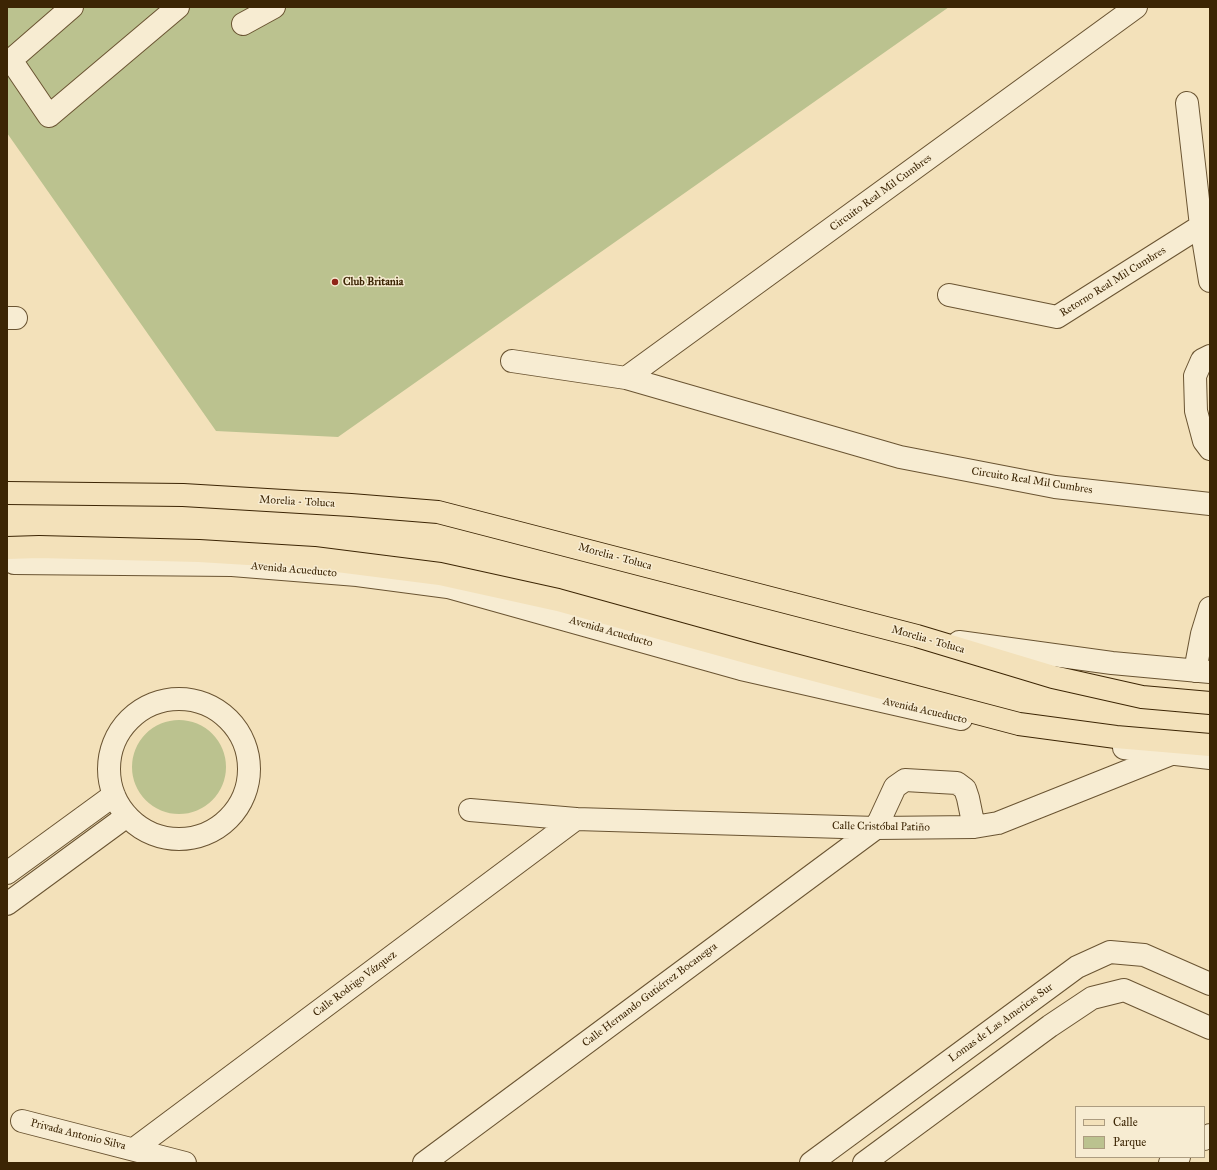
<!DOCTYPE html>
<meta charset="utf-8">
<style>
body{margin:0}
#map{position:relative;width:1217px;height:1170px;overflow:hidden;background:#f3e1ba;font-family:"IM FELL Great Primer",serif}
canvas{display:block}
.frame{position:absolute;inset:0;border:8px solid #3c2504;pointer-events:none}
.legend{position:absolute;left:1075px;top:1106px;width:130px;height:52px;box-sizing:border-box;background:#f7ecd2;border:1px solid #ac9c80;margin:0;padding:5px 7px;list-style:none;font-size:12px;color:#3c2504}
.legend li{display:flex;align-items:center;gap:8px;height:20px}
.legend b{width:20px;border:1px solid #ac9c80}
</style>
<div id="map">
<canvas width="1217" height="1170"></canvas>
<div class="frame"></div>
<ul class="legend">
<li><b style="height:5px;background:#f3e1ba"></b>Calle</li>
<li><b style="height:11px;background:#bbc28f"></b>Parque</li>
</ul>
</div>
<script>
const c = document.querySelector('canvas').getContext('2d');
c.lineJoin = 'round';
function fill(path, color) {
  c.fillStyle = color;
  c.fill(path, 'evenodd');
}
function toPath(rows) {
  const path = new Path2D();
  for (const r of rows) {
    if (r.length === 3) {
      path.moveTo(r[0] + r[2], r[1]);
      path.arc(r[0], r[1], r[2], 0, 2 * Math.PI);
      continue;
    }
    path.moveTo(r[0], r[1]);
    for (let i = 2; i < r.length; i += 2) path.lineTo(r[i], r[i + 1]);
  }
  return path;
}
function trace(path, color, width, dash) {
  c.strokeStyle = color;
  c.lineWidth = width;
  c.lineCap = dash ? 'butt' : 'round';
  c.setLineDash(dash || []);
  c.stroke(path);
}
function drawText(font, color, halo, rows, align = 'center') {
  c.font = font + ' "IM FELL Great Primer",serif';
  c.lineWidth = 3;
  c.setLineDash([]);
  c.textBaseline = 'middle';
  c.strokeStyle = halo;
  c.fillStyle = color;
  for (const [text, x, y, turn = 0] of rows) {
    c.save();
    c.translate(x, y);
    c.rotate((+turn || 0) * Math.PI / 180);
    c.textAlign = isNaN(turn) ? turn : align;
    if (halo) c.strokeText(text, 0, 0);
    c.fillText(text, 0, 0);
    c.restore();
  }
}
fill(toPath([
 [9,7,949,7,338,437,216,431,7,133,7,8],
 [179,767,47]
]), '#bbc28f');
const minor = toPath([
 [72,7,11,60,49,116,178,7],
 [243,24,274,7],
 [1187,103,1201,226,1210,281],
 [949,295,1057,317,1201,226],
 [7,318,16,318],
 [1210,356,1202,360,1195,376,1196,411,1204,441,1210,449],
 [512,361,626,378,900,457,1055,487,1210,504],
 [626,378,1136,7],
 [7,559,14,563,232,565,357,575,448,587,741,669,961,719],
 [959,642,1112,663,1210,672],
 [1195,671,1202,634,1210,608],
 [179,769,70],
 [1124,748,1210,758],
 [470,810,576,819,876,828,974,827,998,823,1171,754],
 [7,873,114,795],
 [7,904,127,816],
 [22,1121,185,1163],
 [1204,1139,1210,1135],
 [134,1149,576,819],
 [424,1163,876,828,895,787,905,780,957,783,965,789,968,798,974,827],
 [811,1163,1077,967,1110,952,1144,955,1210,984],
 [864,1163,1050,1026,1092,998,1124,990,1210,1028],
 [1170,1163,1179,1157]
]);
const major = toPath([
 [7,493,183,495,351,505,438,512,917,636,1053,677,1142,697,1210,703],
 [7,548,39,547,199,551,314,558,440,574,558,600,753,654,1019,724,1116,737,1210,745]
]);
trace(minor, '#6a5432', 24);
trace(major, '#3c2504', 24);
trace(minor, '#f7ecd2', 22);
trace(major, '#f3e1ba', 22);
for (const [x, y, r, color] of [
 [335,282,4,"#8f2418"]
]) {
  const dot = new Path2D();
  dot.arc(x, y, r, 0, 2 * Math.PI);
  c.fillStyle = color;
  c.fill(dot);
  trace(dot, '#f7ecd2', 1.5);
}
drawText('11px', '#3c2504', '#f7ecd2', [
 ["Circuito Real Mil Cumbres",881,193,-36],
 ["Retorno Real Mil Cumbres",1113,282,-32],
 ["Circuito Real Mil Cumbres",1032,481,9],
 ["Morelia - Toluca",297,502,3],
 ["Morelia - Toluca",615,557,15],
 ["Avenida Acueducto",294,570,5],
 ["Avenida Acueducto",611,632,16],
 ["Morelia - Toluca",928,640,16],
 ["Avenida Acueducto",925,711,13],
 ["Calle Cristóbal Patiño",881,827,1],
 ["Calle Rodrigo Vázquez",355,984,-37],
 ["Calle Hernando Gutiérrez Bocanegra",650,995,-37],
 ["Lomas de Las Americas Sur",1001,1023,-36],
 ["Privada Antonio Silva",78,1135,14]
]);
drawText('bold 11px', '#3c2504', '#f7ecd2', [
 ["Club Britania",343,282]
], 'left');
</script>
